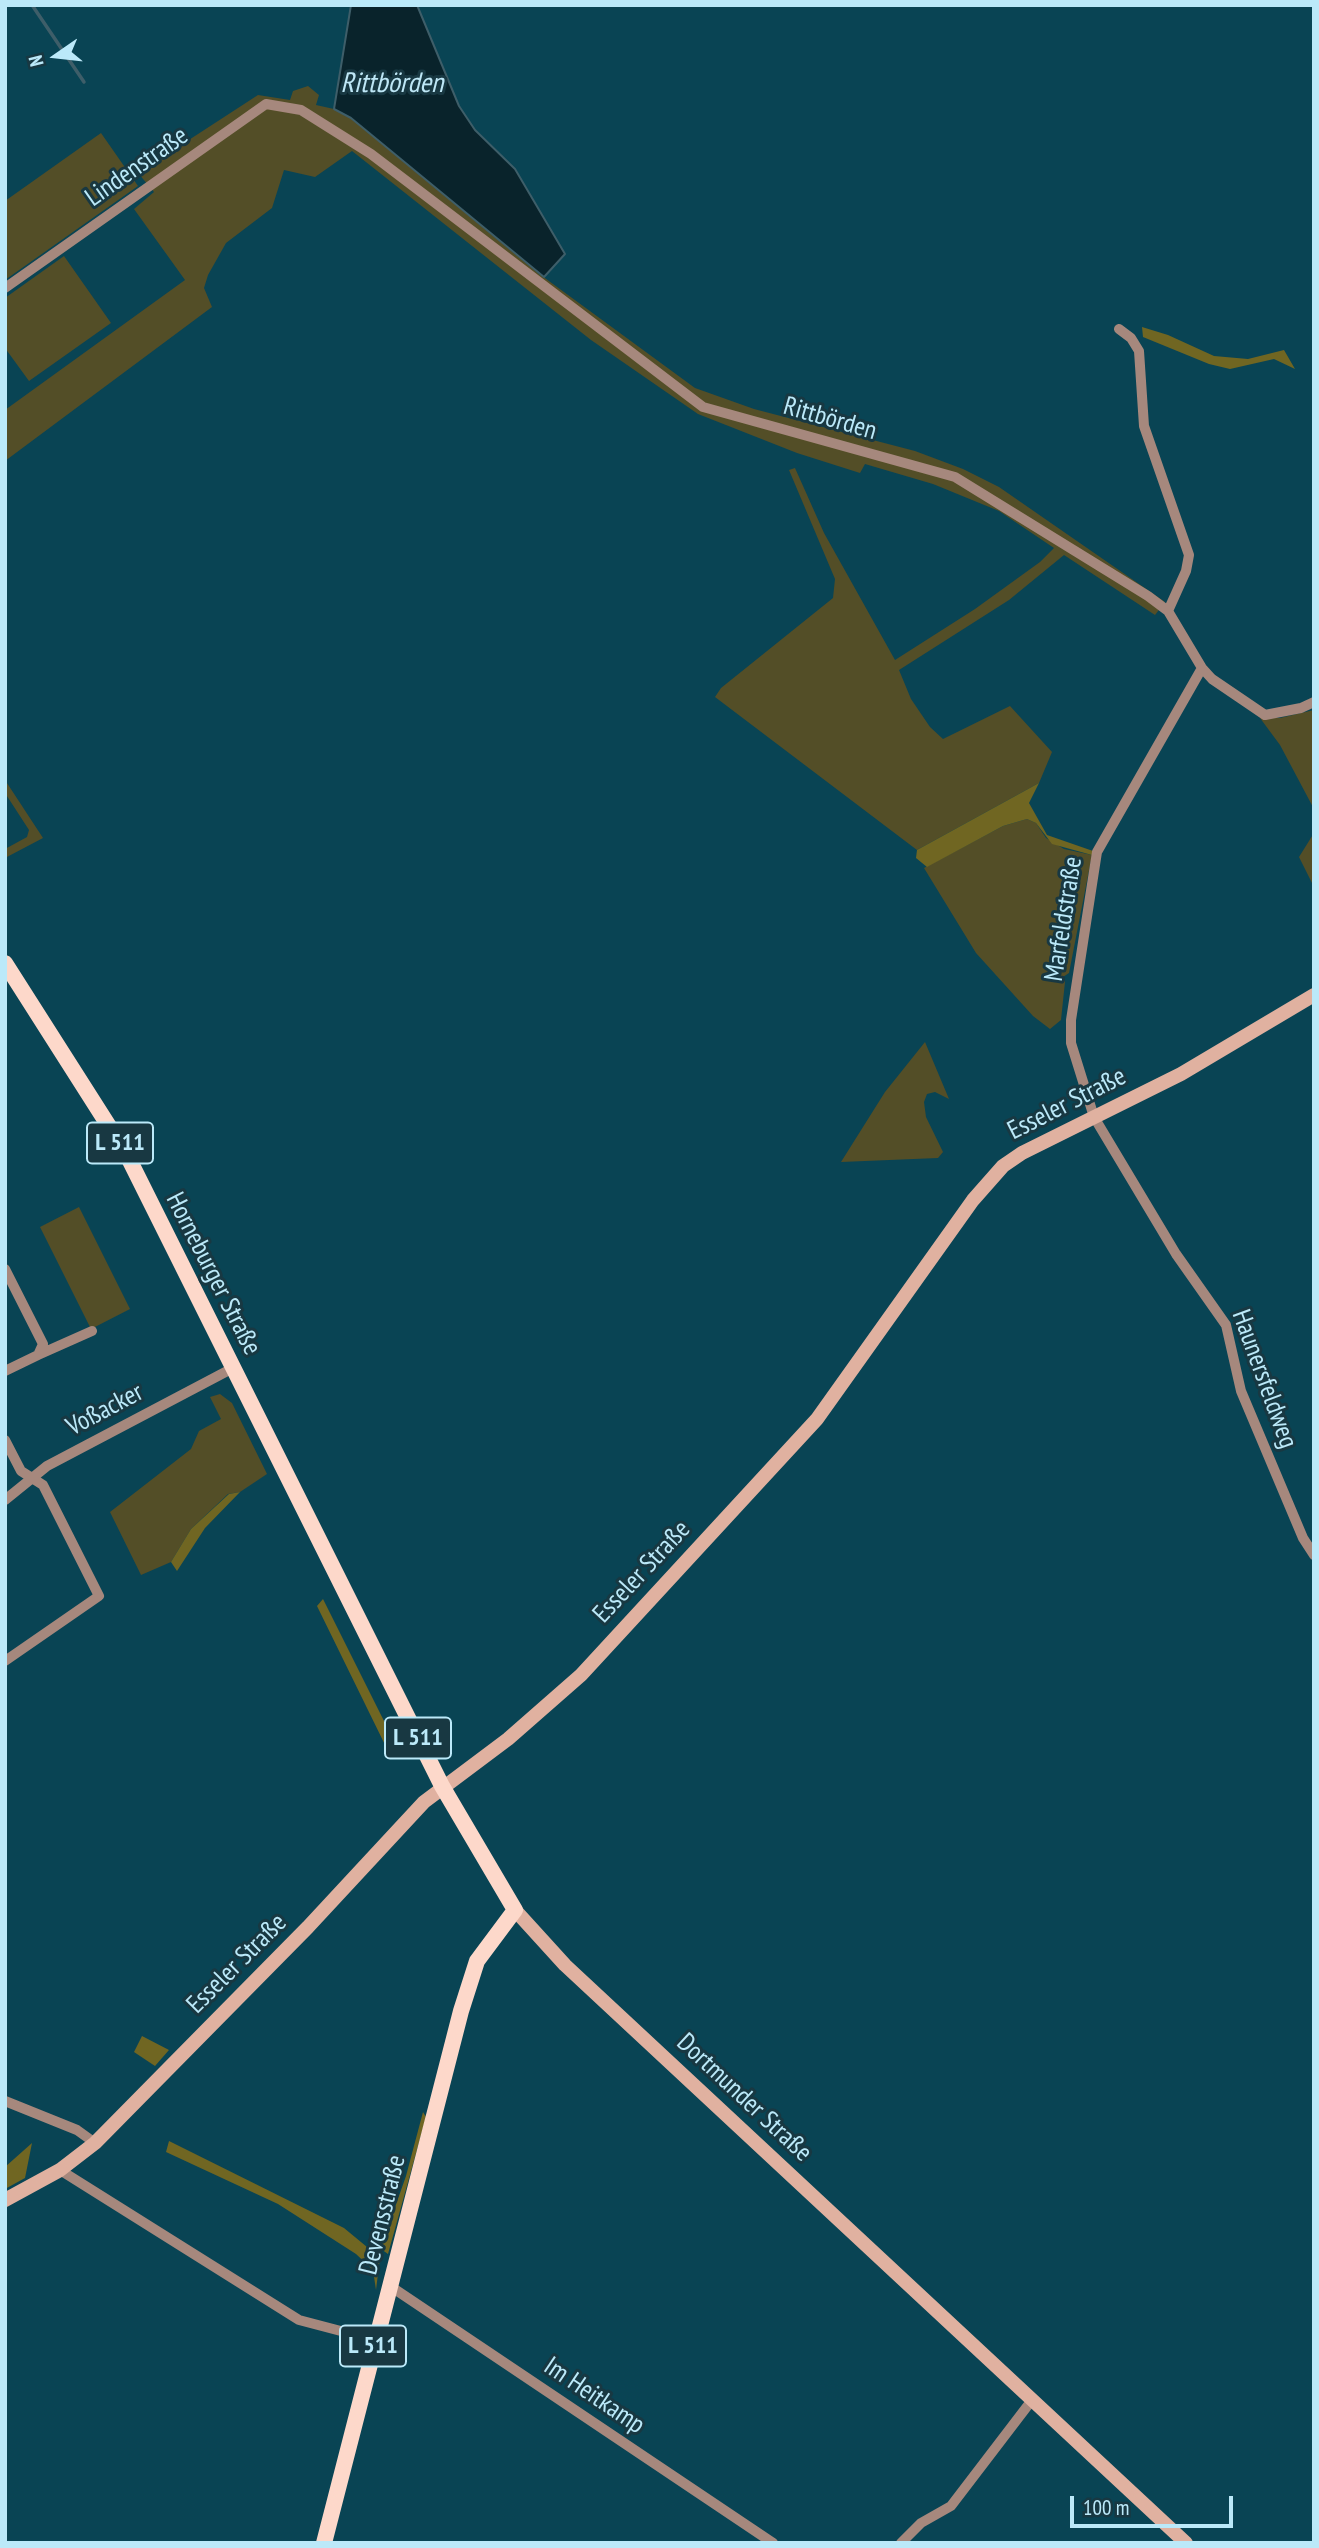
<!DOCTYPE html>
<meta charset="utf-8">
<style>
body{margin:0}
#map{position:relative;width:1319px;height:2548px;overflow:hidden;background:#094454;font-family:"PT Sans Narrow",sans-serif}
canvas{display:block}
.frame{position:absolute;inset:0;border:7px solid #bbe9f9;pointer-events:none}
.north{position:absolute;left:21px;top:21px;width:70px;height:70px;-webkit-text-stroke:5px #183842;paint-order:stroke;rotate:256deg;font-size:19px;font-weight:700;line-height:28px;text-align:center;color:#bbe9f9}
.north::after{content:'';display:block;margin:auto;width:24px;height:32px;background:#bbe9f9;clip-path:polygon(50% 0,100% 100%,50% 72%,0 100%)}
.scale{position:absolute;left:1070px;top:2496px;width:163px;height:32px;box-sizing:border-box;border:4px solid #bbe9f9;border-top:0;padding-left:9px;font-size:21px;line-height:24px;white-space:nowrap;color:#bbe9f9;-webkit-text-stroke:5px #183842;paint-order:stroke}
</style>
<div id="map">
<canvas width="1319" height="2548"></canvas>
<div class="frame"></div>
<div class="north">N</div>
<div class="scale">100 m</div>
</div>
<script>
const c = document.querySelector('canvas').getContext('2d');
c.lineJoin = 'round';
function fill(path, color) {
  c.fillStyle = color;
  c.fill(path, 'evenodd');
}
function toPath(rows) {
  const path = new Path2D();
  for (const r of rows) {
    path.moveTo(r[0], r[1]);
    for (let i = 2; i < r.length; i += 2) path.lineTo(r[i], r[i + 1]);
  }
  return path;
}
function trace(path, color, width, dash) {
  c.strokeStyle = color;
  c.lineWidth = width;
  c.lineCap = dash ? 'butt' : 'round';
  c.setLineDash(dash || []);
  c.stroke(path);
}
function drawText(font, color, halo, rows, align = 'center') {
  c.font = font + ' "PT Sans Narrow",sans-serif';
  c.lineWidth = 6;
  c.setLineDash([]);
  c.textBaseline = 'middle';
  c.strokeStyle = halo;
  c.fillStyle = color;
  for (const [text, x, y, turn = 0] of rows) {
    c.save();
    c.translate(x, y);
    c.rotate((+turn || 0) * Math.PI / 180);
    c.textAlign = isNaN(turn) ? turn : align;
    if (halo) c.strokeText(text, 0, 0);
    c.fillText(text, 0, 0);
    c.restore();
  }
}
fill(toPath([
 [308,86,319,95,316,105,334,109,351,118,538,273,695,388,754,409,915,451,963,469,999,487,1165,602,1155,615,1064,555,1009,600,899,670,911,699,930,727,943,739,1010,706,1052,752,1039,783,917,850,715,697,721,688,833,598,835,579,789,470,795,468,824,533,895,660,975,609,1040,562,1054,548,999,511,933,484,865,464,860,473,797,453,698,414,591,340,352,151,315,177,284,170,272,208,226,243,208,275,204,288,212,307,5,461,5,410,185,280,134,209,154,192,138,173,258,95,290,100,293,91],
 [101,133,138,186,5,280,5,201],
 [64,256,111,323,29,381,5,348,5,298],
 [1314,710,1314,809,1280,745,1260,718,1280,718],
 [5,780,43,838,5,858,5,849,27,837,29,830,5,793],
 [1027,819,1036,823,1046,838,1064,849,1092,855,1069,973,1063,977,1065,982,1061,1020,1050,1029,1033,1016,976,953,924,868,1003,826],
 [1314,833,1314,887,1299,857],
 [925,1042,949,1099,935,1092,927,1094,924,1102,926,1117,943,1152,938,1158,841,1162,885,1092],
 [79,1207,130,1309,91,1329,40,1227],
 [220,1394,232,1403,267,1474,240,1492,228,1494,191,1529,171,1562,141,1575,110,1512,191,1449,199,1431,221,1419,210,1397]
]), '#534e27');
fill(toPath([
 [1142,327,1168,335,1214,356,1248,359,1284,350,1295,369,1274,359,1230,369,1209,364,1143,337],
 [1039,783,1029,803,1047,835,1093,851,1092,855,1052,844,1036,823,1027,819,1003,826,927,867,916,858,917,850],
 [240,1492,205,1528,177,1571,171,1562,191,1529,229,1494],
 [323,1599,402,1757,390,1755,317,1606],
 [142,2036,169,2050,155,2066,134,2052],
 [423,2112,426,2117,388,2254,381,2249,376,2290,373,2270,356,2254,278,2204,166,2152,169,2141,344,2228,367,2247,380,2250,406,2176],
 [32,2143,25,2178,5,2189,5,2167]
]), '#706622');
const water = toPath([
 [351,5,417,5,459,106,475,130,515,169,565,254,544,277,351,118,334,109,351,5]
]);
fill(water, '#09232b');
trace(water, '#3e5e69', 2);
trace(toPath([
 [32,5,84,82]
]), '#3e5e69', 3.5);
trace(toPath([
 [5,288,266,104,301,110,371,154,703,407,955,477,1148,596,1168,611,1202,668,1212,679,1265,715,1301,708,1314,702],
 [1119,329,1131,338,1139,351,1144,426,1189,555,1186,571,1168,611],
 [1202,668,1097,852,1071,1020,1071,1043,1094,1117,1176,1254,1226,1325,1241,1391,1303,1538,1314,1555],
 [5,1269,43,1344,38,1355,5,1371],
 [38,1355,92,1331],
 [5,1440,21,1471,43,1485,99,1596,5,1661],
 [5,1500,47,1466,233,1368],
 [5,2101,77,2130,95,2143],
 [60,2170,299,2320,375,2340],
 [390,2286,773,2543],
 [901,2543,921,2523,951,2506,1032,2400]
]), '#a6887d', 10);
trace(toPath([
 [515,1910,565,1965,1186,2543],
 [5,2200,60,2170,95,2143,308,1927,424,1802,508,1739,581,1675,817,1419,973,1200,1003,1166,1022,1153,1181,1074,1314,995]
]), '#e0b1a0', 14);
trace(toPath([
 [5,963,126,1153,442,1786,515,1910,477,1961,461,2011,324,2543]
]), '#fdd8ca', 16);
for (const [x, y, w] of [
 [120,1143,66],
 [418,1738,66],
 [373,2346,66]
]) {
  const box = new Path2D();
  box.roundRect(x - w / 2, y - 20.5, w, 41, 5);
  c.fillStyle = '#183842';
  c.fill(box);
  trace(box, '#bbe9f9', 2);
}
drawText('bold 24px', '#bbe9f9', null, [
 ["L 511",120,1143],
 ["L 511",418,1738],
 ["L 511",373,2346]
]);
drawText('26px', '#bbe9f9', '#183842', [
 ["Lindenstraße",137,167,-35],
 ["Rittbörden",830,419,16],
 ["Marfeldstraße",1064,919,-81],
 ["Esseler Straße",1067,1104,-27],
 ["Horneburger Straße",213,1274,63],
 ["Haunersfeldweg",1264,1379,70],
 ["Voßacker",105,1410,-28],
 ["Esseler Straße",642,1572,-47],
 ["Esseler Straße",237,1964,-45],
 ["Dortmunder Straße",744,2098,43],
 ["Devensstraße",383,2215,-76],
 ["Im Heitkamp",594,2396,34]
]);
drawText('italic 28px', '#bee7f6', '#183842', [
 ["Rittbörden",392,84]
]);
</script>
